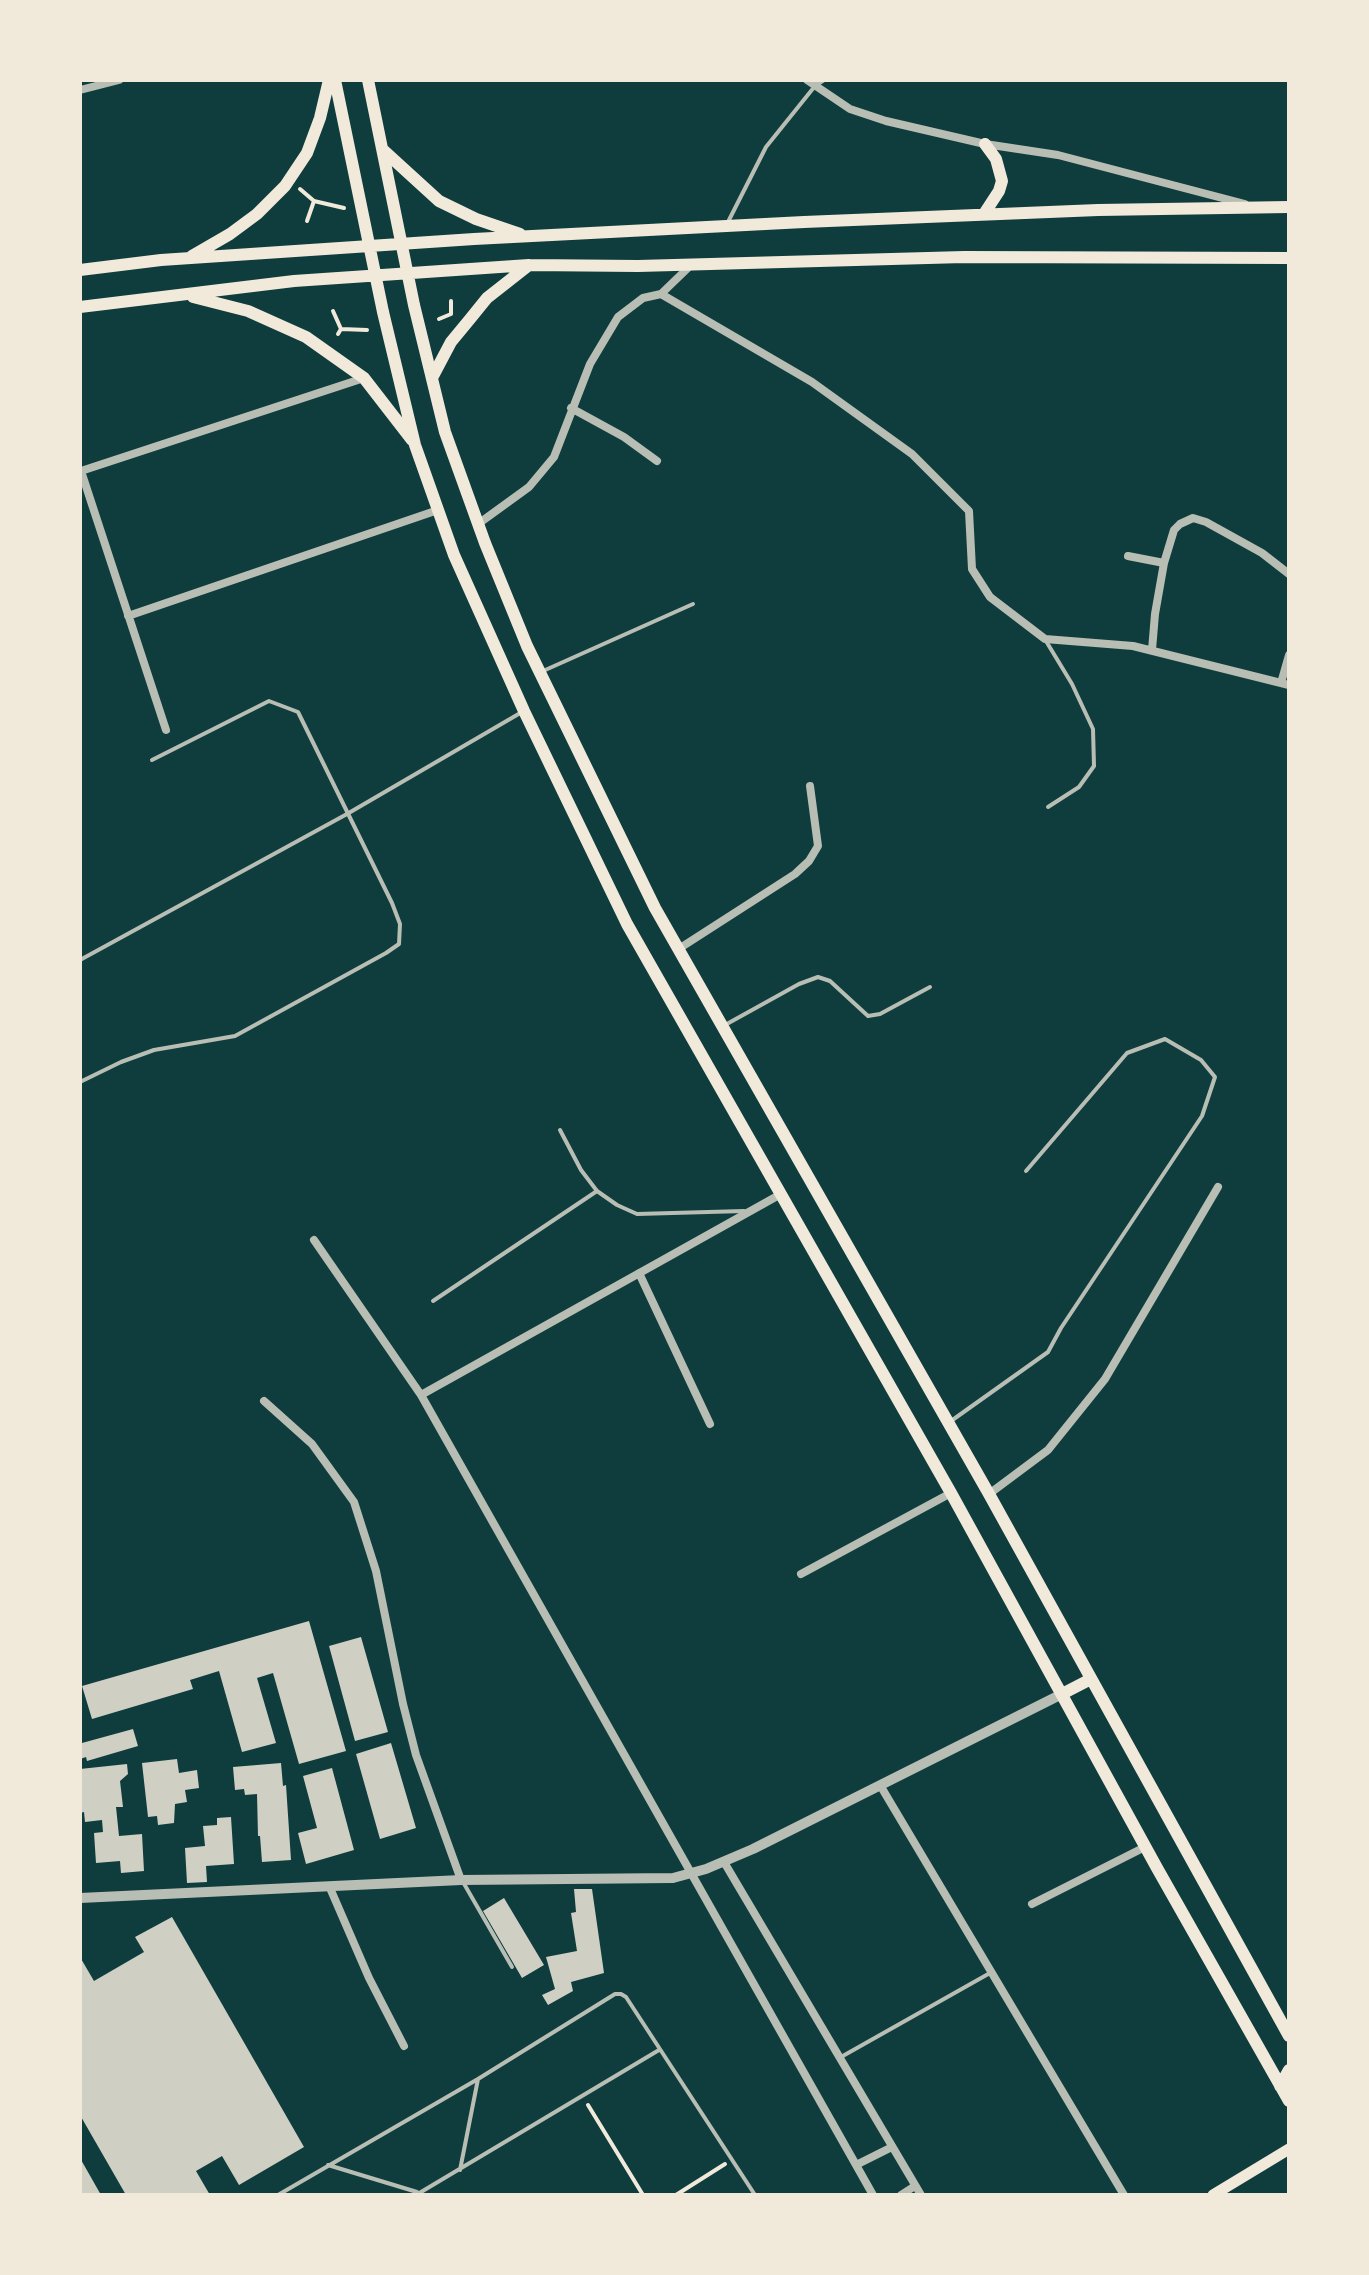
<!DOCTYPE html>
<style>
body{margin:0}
#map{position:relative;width:1369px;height:2275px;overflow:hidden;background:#0f3d3e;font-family:Lato,sans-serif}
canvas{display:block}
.frame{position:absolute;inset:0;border:82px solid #f1e9da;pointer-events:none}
</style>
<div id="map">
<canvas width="1369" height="2275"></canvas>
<div class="frame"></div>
</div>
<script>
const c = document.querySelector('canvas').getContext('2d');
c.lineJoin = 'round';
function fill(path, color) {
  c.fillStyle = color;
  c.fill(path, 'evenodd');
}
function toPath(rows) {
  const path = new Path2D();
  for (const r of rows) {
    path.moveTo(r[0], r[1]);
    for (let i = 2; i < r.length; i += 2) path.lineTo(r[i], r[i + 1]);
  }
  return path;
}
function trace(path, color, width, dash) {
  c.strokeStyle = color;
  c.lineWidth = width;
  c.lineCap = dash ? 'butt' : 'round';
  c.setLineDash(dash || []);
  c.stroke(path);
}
fill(toPath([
 [309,1621,346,1751,299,1764,273,1673,257,1678,276,1743,242,1752,219,1671,190,1680,193,1689,92,1719,82,1686],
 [361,1637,388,1732,355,1741,329,1646],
 [133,1729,138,1746,87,1761,86,1757,80,1759,82,1743],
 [391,1743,416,1828,380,1839,356,1754],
 [177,1759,179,1773,197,1770,199,1788,185,1790,187,1802,175,1804,174,1823,158,1825,157,1816,148,1817,142,1763],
 [281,1763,283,1786,286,1785,291,1860,262,1862,260,1836,258,1836,257,1794,245,1795,244,1789,235,1790,233,1767],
 [127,1764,128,1774,120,1781,123,1807,116,1807,119,1836,142,1834,144,1871,121,1873,120,1861,96,1863,94,1833,103,1832,102,1820,85,1822,84,1812,80,1813,80,1769],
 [332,1768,354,1850,306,1864,298,1833,317,1828,303,1776],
 [231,1817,234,1864,206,1866,207,1882,187,1883,185,1848,205,1846,203,1826,217,1825,217,1818],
 [574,1889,592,1889,604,1973,571,1982,573,1991,548,2005,542,1995,555,1989,546,1957,577,1951,571,1913,576,1912],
 [504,1898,544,1965,522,1978,483,1911],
 [172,1917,304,2147,239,2185,222,2156,196,2171,210,2195,126,2195,80,2115,80,1957,94,1981,144,1952,135,1937],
 [80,2158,101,2195,80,2195]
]), '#cfcfc3');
trace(toPath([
 [300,189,314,201,344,208],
 [307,221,314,201],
 [333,311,341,329,338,334],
 [451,314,451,301],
 [439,319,451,314],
 [341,329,367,330],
 [588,2105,643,2195],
 [676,2195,725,2164]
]), '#f1e9da', 4);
trace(toPath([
 [728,222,766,147,815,86,824,80],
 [1046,641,1072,684,1093,729,1094,766,1079,787,1048,807],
 [543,671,693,604],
 [80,960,347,814,522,712],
 [725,1025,799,984,818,977,830,981,868,1016,880,1014,930,987],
 [80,1082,121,1062,154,1050,235,1036,386,953,399,944,400,924,392,903,298,712,269,701,152,760],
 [560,1130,581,1170,597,1191,617,1205,637,1214,744,1211],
 [433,1301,597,1191],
 [951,1421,1048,1352,1061,1328,1202,1116,1215,1077,1201,1060,1165,1039,1127,1053,1026,1171],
 [463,1882,512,1967],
 [841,2057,990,1973],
 [328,2165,417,2192],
 [460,2170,478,2079],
 [278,2195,478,2079,615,1994,621,1994,626,1997,755,2195],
 [416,2195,659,2050]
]), '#b8beb3', 4);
trace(toPath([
 [807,80,850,109,886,121,985,144,1058,155,1245,204],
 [80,90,119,80],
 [661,294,692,264],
 [571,408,624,437,657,461],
 [478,524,529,487,554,457,590,364,618,317,643,298,661,294,812,382,912,454,969,511,972,569,990,597,1045,639,1133,646,1289,685],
 [1128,556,1164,563,1155,614,1152,650],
 [1164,563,1174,530,1180,524,1193,518,1206,522,1262,553,1289,574],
 [128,616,438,510],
 [1281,683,1289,655],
 [166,730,81,471,364,378],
 [680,948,795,874,809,861,818,846,810,786],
 [314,1240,421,1395,873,2195],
 [639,1273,710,1424],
 [421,1395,781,1194],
 [264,1401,312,1444,354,1502,376,1571,403,1704,416,1755,461,1880],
 [989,1494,1048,1450,1105,1379,1218,1187],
 [801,1574,951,1493],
 [880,1785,1124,2195],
 [724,1862,921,2195],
 [330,1888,369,1978,404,2046],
 [1032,1904,1145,1847],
 [856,2165,892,2147],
 [901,2195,915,2186]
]), '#b8beb3', 8);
trace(toPath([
 [80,1898,461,1880,673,1878,706,1869,753,1849,1062,1694]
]), '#b8beb3', 10);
trace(toPath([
 [1213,2195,1289,2149]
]), '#f1e9da', 11);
trace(toPath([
 [335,80,383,312,415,445,454,555,524,711,627,924,951,1493,1157,1868,1289,2101],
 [368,80,414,305,445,432,485,543,527,646,655,908,989,1494,1289,2036],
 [382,149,439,201,476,219,520,234],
 [984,214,999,191,1002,181,996,159,985,144],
 [192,256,230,234,257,214,285,186,307,153,320,118,329,80],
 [80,270,161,260,474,239,804,222,1098,210,1289,207],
 [193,297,248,311,306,337,364,378,412,440],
 [80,307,294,281,529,265,638,266,964,257,1289,258],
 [432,378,451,342,470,319,487,298,529,265],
 [1062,1694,1091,1679],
 [1280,2086,1289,2070]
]), '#f1e9da', 12);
</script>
